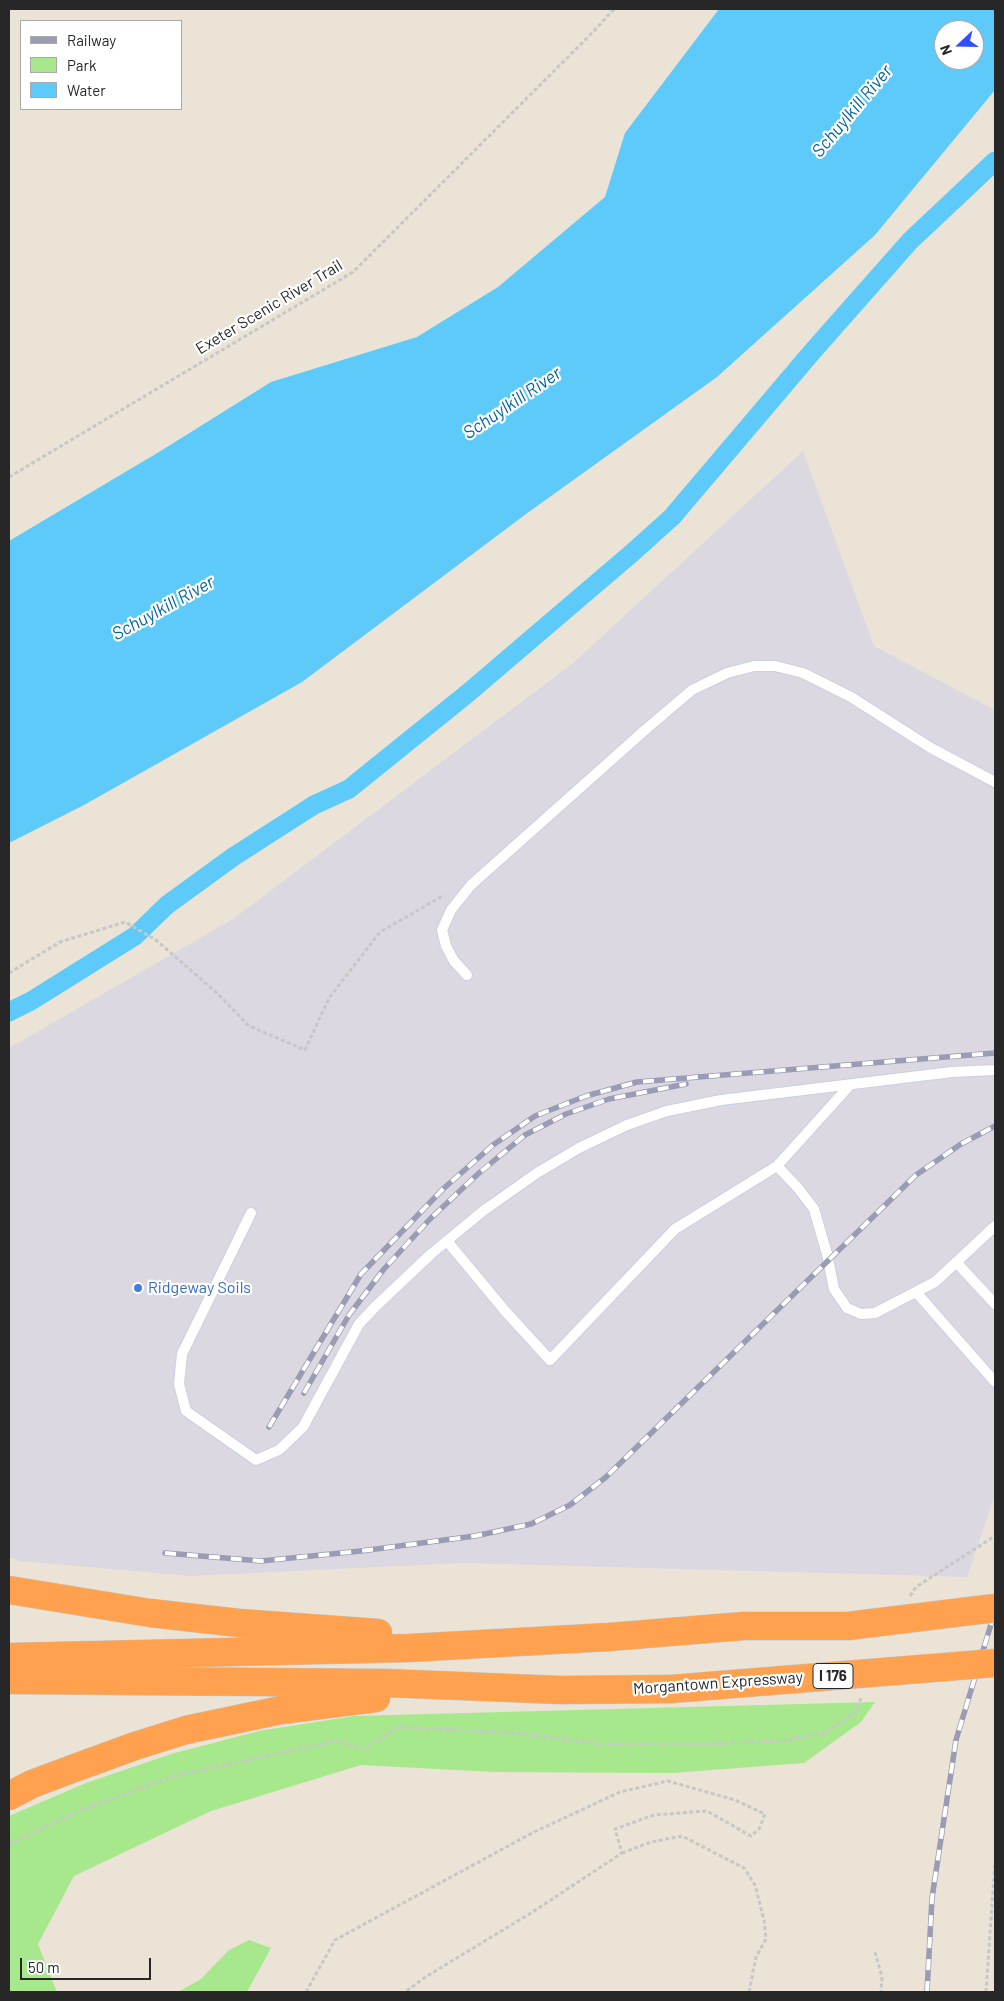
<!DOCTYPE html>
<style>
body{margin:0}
#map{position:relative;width:1004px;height:2001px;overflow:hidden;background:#ebe3d6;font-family:Barlow,sans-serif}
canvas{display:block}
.frame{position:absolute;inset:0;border:10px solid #272727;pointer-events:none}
.legend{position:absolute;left:20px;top:20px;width:162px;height:90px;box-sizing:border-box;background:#fff;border:1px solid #a9a9a9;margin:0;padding:6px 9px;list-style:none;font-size:15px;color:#272727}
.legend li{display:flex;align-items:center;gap:10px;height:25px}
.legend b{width:25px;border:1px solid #a9a9a9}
.north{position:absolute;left:934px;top:20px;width:50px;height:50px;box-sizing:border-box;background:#fff;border:1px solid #a9a9a9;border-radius:50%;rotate:249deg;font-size:14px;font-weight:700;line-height:20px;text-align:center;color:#272727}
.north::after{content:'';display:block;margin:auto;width:18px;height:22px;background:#304fff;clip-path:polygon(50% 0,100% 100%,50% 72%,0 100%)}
.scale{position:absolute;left:20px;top:1958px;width:131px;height:22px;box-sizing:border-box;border:2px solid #272727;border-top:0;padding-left:6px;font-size:15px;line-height:18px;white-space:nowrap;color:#272727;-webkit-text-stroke:4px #fff;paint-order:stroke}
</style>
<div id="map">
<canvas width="1004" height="2001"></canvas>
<div class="frame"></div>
<ul class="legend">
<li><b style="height:6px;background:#999cb4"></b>Railway</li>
<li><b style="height:14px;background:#a8e88c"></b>Park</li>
<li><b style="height:14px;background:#5dcaf9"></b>Water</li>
</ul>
<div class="north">N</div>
<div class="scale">50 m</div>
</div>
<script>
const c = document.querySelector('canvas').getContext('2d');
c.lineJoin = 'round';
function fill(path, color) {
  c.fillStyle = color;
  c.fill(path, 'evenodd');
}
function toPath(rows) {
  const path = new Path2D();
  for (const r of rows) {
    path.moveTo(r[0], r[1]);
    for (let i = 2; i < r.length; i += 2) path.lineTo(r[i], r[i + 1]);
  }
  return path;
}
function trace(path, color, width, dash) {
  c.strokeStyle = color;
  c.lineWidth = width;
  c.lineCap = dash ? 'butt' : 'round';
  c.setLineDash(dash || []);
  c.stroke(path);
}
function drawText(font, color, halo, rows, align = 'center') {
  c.font = font + ' Barlow,sans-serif';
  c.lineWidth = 4.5;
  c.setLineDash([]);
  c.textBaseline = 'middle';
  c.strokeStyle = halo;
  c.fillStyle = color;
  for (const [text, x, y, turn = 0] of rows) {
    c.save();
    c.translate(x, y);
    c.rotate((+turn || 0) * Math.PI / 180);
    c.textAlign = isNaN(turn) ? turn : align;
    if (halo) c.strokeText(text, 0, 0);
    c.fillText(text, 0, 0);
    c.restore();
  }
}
fill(toPath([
 [803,451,874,646,995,710,995,1495,967,1577,463,1563,190,1576,20,1561,9,1557,9,1048,233,919,572,664]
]), '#dbd8e2');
fill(toPath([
 [875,1702,861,1722,804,1763,673,1773,494,1772,361,1765,211,1811,74,1876,38,1944,57,1992,9,1992,9,1816,86,1783,171,1754,259,1731,354,1716],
 [249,1940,271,1948,247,1992,178,1992,201,1979,229,1950]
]), '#a8e88c');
fill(toPath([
 [719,9,995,9,995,90,875,235,717,377,526,514,302,682,84,805,9,843,9,541,159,452,271,382,417,337,498,287,605,197,625,133],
 [944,30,974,30,974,60,944,60]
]), '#5dcaf9');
trace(toPath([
 [9,1012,31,1001,135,936,167,905,233,857,314,805,349,789,468,693,632,553,672,517,812,352,910,241,995,161]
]), '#5dcaf9', 19);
const lane = toPath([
 [467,975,454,961,446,946,442,930,451,910,471,885,645,730,692,690,727,673,754,666,775,666,803,673,851,697,931,748,995,782],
 [777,1166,798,1188,814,1209,827,1254,834,1289,847,1308,861,1314,875,1313,935,1282,995,1226],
 [251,1213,182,1354,179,1384,186,1411,256,1460,279,1450,303,1427,359,1324,376,1306,431,1254,483,1211,537,1173,579,1148,627,1125,667,1111,721,1100,952,1072,995,1070],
 [447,1241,506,1312,550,1360,675,1229,777,1166,850,1085],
 [956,1262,995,1304],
 [916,1292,995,1382]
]);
const highway = toPath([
 [9,1590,150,1613,239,1623,378,1633],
 [9,1657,410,1648,609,1637,744,1626],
 [9,1680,385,1683,560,1690,671,1689],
 [9,1796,32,1784,72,1769,135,1746,186,1730,281,1710,376,1698]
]);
trace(lane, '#cbcfe2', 12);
trace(highway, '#c7c7c7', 29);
trace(toPath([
 [9,477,353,272,593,32,614,9],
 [9,973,60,942,125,922,156,940,218,994,249,1026,305,1050,329,998,380,932,444,895],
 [910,1596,916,1587,995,1536],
 [9,1844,79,1811,174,1776,336,1741,364,1749,398,1727,514,1733,601,1744,705,1744,780,1741,825,1733,855,1712,862,1696],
 [622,1853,651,1842,682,1836,744,1868,755,1885,764,1920,766,1939,756,1957,749,1992],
 [875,1952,882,1977,881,1992],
 [306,1992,335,1940,534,1832,620,1792,668,1781,735,1800,765,1814,759,1829,751,1836,707,1811,654,1815,615,1829,622,1853,531,1913,427,1976,405,1992],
 [986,1992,995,1861]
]), '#c7c7c7', 3, [4, 2.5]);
trace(lane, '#fff', 10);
trace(highway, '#ffa14e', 28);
const rail = toPath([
 [304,1393,349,1315,384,1269,430,1219,479,1173,525,1135,566,1114,609,1099,686,1084],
 [269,1427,361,1274,443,1189,493,1145,535,1116,586,1096,637,1082,995,1053],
 [165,1553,261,1561,361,1551,475,1536,531,1524,570,1505,606,1477,916,1175,961,1144,995,1126],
 [927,1992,932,1898,956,1740,995,1611]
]);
trace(rail, '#999cb4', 5.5);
trace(rail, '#fff', 4, [11]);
const highwayBridge = toPath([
 [744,1626,848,1626,995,1608],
 [671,1689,995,1663]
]);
trace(highwayBridge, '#c7c7c7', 29, []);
trace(highwayBridge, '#ffa14e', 28);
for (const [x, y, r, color] of [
 [138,1288,5,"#3f7fe0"]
]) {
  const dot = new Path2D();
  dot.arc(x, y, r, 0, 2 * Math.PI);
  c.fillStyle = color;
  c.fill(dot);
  trace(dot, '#fff', 2);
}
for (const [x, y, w] of [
 [833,1676,40]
]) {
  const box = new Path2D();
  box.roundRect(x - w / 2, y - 12.5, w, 25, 4);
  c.fillStyle = '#fff';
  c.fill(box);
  trace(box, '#272727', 1);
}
drawText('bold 15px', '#272727', null, [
 ["I 176",833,1676]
]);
drawText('16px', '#272727', '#fff', [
 ["Exeter Scenic River Trail",269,307,-31],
 ["Morgantown Expressway",718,1683,-4]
]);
drawText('16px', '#366cbe', '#fff', [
 ["Ridgeway Soils",148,1288]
], 'left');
drawText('italic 18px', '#0164a1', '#fff', [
 ["Schuylkill River",852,111,-50],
 ["Schuylkill River",512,403,-34],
 ["Schuylkill River",163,608,-29]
]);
</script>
